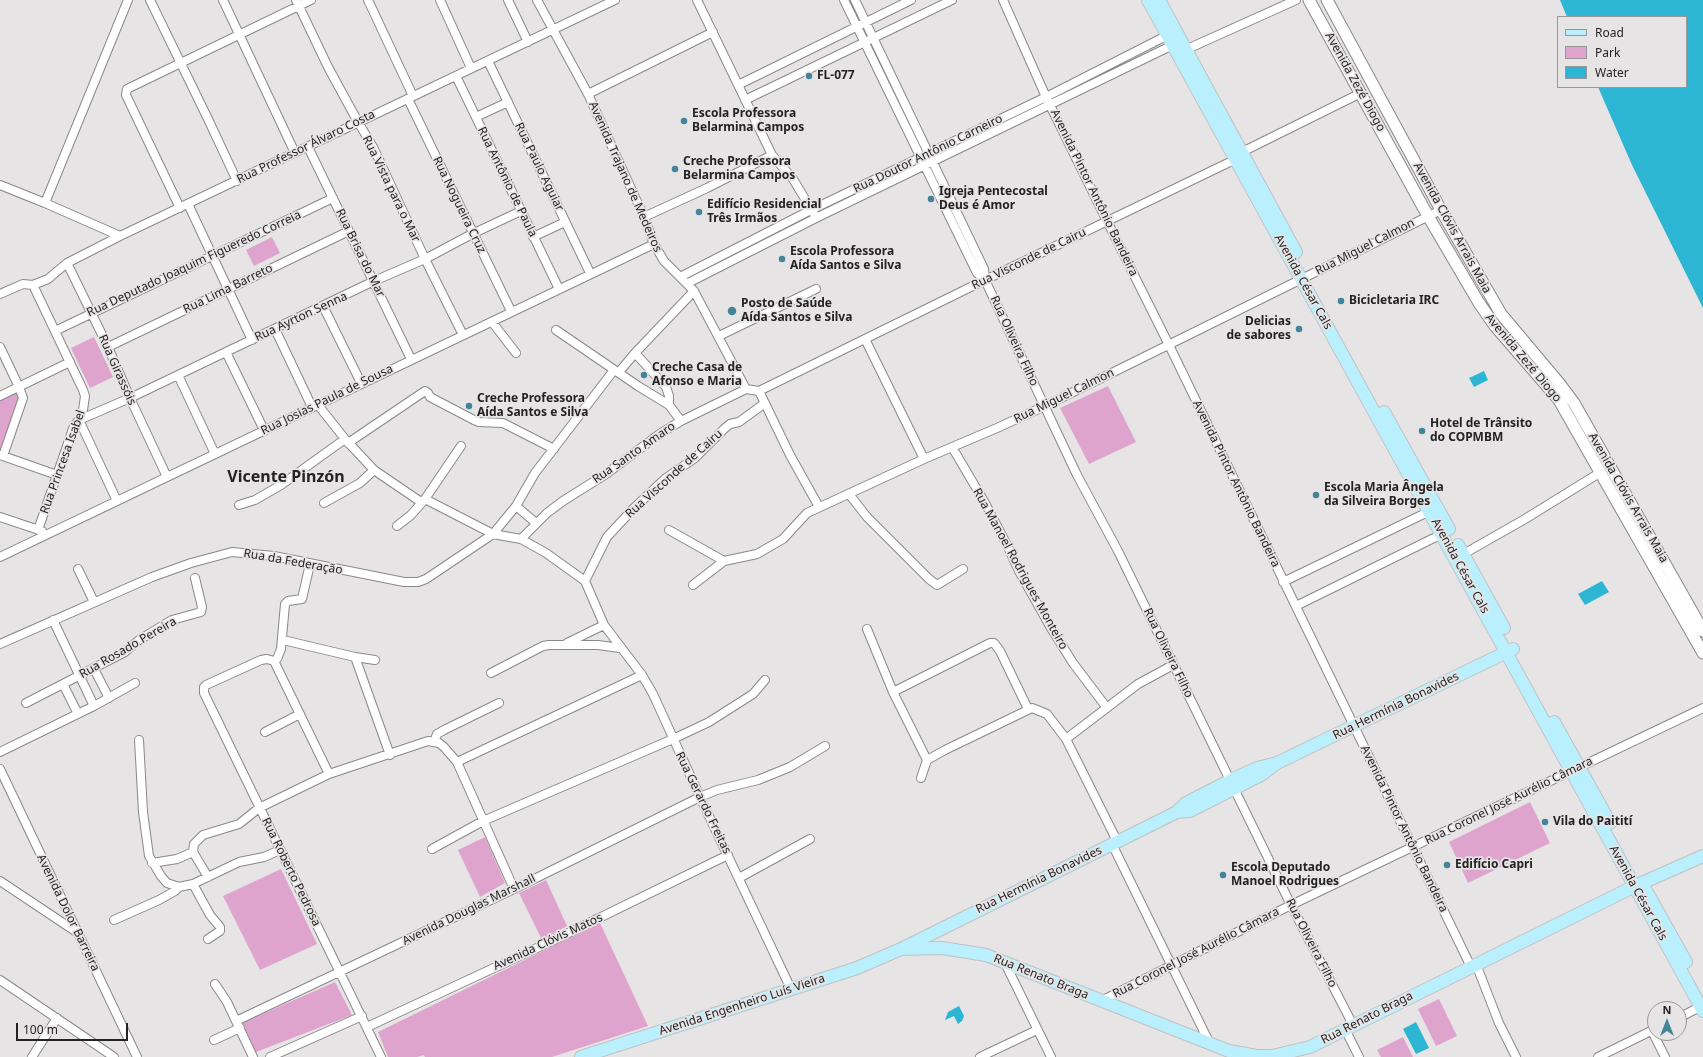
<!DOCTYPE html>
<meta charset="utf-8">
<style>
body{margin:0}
#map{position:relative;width:1703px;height:1057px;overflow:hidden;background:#e7e4e6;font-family:"Noto Sans",sans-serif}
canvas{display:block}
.legend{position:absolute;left:1557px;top:16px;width:130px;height:72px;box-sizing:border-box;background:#e7e4e6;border:1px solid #999798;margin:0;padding:5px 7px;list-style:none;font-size:12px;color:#242323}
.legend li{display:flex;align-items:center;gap:8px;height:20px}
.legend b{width:20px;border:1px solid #999798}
.north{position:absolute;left:1647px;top:1001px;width:40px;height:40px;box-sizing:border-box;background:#e7e4e6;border:1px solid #999798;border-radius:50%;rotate:0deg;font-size:11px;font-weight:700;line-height:16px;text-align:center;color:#242323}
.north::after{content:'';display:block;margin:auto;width:14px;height:18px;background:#438596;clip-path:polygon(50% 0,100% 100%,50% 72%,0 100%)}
.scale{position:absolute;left:16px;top:1023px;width:112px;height:18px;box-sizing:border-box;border:2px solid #242323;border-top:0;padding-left:5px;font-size:12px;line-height:14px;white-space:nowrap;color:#242323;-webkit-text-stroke:3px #e7e4e6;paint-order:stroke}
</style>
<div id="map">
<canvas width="1703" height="1057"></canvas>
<ul class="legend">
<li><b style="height:5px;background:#baeffd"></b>Road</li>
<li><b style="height:11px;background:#dfa4cd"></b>Park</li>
<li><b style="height:11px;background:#2db6d4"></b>Water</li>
</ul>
<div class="north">N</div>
<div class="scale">100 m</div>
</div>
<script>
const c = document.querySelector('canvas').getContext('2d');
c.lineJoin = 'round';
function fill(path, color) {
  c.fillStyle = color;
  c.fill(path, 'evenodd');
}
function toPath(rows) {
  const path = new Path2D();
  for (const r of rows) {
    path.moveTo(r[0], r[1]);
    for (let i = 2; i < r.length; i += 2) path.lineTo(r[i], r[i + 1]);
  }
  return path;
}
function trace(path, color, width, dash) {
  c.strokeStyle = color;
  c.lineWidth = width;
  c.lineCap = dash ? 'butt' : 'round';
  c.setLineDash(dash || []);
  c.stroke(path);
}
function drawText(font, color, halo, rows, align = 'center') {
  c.font = font + ' "Noto Sans",sans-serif';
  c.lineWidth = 3.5;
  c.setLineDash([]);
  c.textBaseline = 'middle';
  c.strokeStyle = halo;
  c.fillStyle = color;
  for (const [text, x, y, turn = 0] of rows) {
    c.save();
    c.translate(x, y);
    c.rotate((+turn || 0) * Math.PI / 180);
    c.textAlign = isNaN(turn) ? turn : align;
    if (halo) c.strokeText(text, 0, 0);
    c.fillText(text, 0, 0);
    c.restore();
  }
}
fill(toPath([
 [272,237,280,253,254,266,246,250],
 [94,337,113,377,90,388,71,348],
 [1108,386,1136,442,1089,464,1060,408],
 [16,392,20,400,0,452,0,399],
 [1530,802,1550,843,1468,883,1449,842],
 [485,837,505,883,480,897,458,850],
 [281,869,317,944,260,970,223,896],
 [546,880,567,926,542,940,519,893],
 [600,923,648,1026,552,1057,425,1057,424,1055,417,1057,388,1057,378,1032],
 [335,982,352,1015,256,1052,242,1023],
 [1439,999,1457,1036,1436,1046,1418,1009],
 [1403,1037,1413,1057,1381,1057,1377,1050]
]), '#dfa4cd');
fill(toPath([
 [1560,0,1703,0,1703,308,1632,165,1598,87,1686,87,1686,17,1567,17],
 [1484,371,1488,380,1474,387,1469,378],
 [1602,581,1609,592,1585,605,1578,594],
 [959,1006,964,1016,962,1021,958,1024,954,1016,945,1020,948,1012],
 [1416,1022,1429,1048,1416,1054,1403,1029]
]), '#2db6d4');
const minor = toPath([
 [150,0,208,119,237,181],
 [223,0,295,153],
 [296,0,328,67,358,122,373,147,425,259,463,335],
 [368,0,413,96],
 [440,0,471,68],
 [508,0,528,42],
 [537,0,588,94,644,217,654,244,664,261,694,291,746,389],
 [697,0,772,155,793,179,814,214],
 [844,0,977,273,985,280],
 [855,0,984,269,985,280,1077,475,1118,551,1291,905,1353,1025],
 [1003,0,1046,97,1107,221,1169,345,1471,967],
 [1185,50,1296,0],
 [488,61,590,273],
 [456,76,559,289],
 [738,85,911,0],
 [588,94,713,32],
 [408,99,511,311],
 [745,100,952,0],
 [476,117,508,102],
 [308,147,411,359],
 [0,185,45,203,120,236],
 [45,203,128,0],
 [188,204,252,340],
 [180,208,126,95,127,89,311,0],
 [644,217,707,188,772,155],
 [533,237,565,222],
 [67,263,108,347,130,398,167,477],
 [680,277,811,210,1046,97,1172,33],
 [688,283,818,217,1177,43],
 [33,285,83,390,85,396,83,410,79,420,74,426,38,530],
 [0,294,23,284,33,285,48,279,67,263,120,236,615,0],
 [323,306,361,383],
 [492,322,516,353],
 [275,329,312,407],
 [556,330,638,386,669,405],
 [55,331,333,198],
 [719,336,816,289],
 [865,339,924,459],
 [0,347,19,387,23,398,3,456],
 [108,347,349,231],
 [226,352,264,430],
 [635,353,666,387,669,396,669,405,681,421],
 [619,372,635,353,694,291],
 [178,375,215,454],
 [759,391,985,280,1232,161,1242,152,1361,93],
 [759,391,790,455,819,507],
 [0,396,70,362],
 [318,405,345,439,374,470,421,502],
 [79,420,130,398,374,281,425,259,472,234,521,211],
 [79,420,117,501],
 [348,443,425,391,428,393,430,397,474,420,479,422,503,423,554,449],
 [952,447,985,503,1008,547,1019,571,1051,628,1073,663,1107,708],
 [0,455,57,475],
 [849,494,867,517,929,579,937,585,963,569],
 [425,499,493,534,521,539,546,553,585,581,604,625,642,675,653,694,700,797,791,989],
 [324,503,360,483,374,470],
 [239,505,255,500,281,485,345,439],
 [516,506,536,523],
 [0,517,42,531],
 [397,526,411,515,425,499,461,446],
 [669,530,724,561],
 [521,539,547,513,563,501,606,474,661,433,681,421,746,389,759,391],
 [1460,556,1525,519,1601,472],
 [0,557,654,244],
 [78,569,94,602],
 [585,581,607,537,633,509,666,478,695,458,725,428,730,424,739,422,765,403],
 [1283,582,1432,510],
 [693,585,724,561,757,554,783,539,807,513,924,459,997,428,1045,406,1441,210],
 [1296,606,1444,533],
 [53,620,94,706],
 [867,629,893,692,927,760],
 [283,640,355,657,390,755],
 [567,643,604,625],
 [0,644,152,577,191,563,232,552,274,556,404,582,418,582,426,579,493,534,516,506,535,473,614,370],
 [355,657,375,660],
 [274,661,267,659,261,660,206,685,204,687,204,693,381,1057],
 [274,661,329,774],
 [274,661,277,659,281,649,285,604,288,601,302,599,310,564],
 [94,669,109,698],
 [491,673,543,646,549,645,598,645,620,648],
 [63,684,78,714],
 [893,692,990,643,994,643,1000,651,1028,709],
 [26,703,125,652,139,640,172,620,201,612,202,607,195,578],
 [265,732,300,714],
 [1066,739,1138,684,1173,665],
 [139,740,143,812,149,856,161,876,167,883,179,887,193,884,239,862,264,857,280,850],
 [434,742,437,734,444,730,499,703],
 [0,752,94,706,135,683],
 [457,762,642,675],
 [0,769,137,1057],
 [921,778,927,760,945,750,1032,708,1047,714,1066,739,1117,841],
 [1112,844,1210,1044],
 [432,849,483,821,673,739,709,722,753,694,765,680],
 [152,863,177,859,193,852],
 [208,877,193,852,194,844,203,835,239,824,259,808,329,774,428,741,439,743,444,747,457,762,514,889],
 [739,878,810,839],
 [0,881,78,933],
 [193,884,210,915,220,927,220,931,208,939],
 [114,920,159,900,175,891,179,887],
 [1004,961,1051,1057],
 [1476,964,1499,1023,1516,1057],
 [0,980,114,1057],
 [215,984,227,1002,253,1057],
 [1101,1001,1291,905,1703,708],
 [1679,1018,1703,1005],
 [236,1021,514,889,700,797,717,790,758,780,790,767,825,746],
 [367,1027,554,940,728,855],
 [1345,1029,1359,1057],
 [1652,1031,1665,1057],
 [214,1040,240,1028],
 [32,1057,57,1018],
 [270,1057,362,1016],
 [980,1057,1037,1030],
 [1598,1057,1655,1029]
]);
const secondary = toPath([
 [1309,0,1428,216,1479,303,1495,326,1559,400,1703,653],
 [1327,0,1441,210,1501,314,1559,383,1574,403,1703,631]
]);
const primary = toPath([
 [1148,0,1703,1011],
 [1159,0,1296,252],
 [1384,412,1449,529],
 [1458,545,1504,628],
 [1554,722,1610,823],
 [1177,812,1190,811,1261,775,1277,763,1513,649],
 [1644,887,1686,962],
 [901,949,942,948,986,955,1229,1051,1257,1056,1272,1056,1310,1047,1635,886,1703,856],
 [581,1057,857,968,901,949,1165,818,1177,812,1186,803,1231,780,1257,768,1277,763]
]);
trace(minor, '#8a8789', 10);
trace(secondary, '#8a8789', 13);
trace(primary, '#c2c1c1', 14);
trace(minor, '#fff', 8);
trace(secondary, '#fff', 11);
trace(primary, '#baeffd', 12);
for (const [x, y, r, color] of [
 [809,76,4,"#438596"],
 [684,121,4,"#438596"],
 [675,169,4,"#438596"],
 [931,199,4,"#438596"],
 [699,212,4,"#438596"],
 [782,259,4,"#438596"],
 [1341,301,4,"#438596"],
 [732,311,5,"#438596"],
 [1299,329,4,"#438596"],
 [644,375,4,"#438596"],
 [469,406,4,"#438596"],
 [1422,431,4,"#438596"],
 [1316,495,4,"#438596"],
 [1545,822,4,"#438596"],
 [1447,865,4,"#438596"],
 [1223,875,4,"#438596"]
]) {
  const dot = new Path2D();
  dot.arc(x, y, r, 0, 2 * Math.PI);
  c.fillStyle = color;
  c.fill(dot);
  trace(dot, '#e7e4e6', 1.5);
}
drawText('bold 12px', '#242323', '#e7e4e6', [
 ["FL-077",817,76],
 ["Escola Professora",692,114],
 ["Belarmina Campos",692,128],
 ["Creche Professora",683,162],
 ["Belarmina Campos",683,176],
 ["Igreja Pentecostal",939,192],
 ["Deus é Amor",939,206],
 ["Edifício Residencial",707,205],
 ["Três Irmãos",707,219],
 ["Escola Professora",790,252],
 ["Aída Santos e Silva",790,266],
 ["Bicicletaria IRC",1349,301],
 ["Posto de Saúde",741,304],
 ["Aída Santos e Silva",741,318],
 ["Delicias",1291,322,"right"],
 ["de sabores",1291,336,"right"],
 ["Creche Casa de",652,368],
 ["Afonso e Maria",652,382],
 ["Creche Professora",477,399],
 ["Aída Santos e Silva",477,413],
 ["Hotel de Trânsito",1430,424],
 ["do COPMBM",1430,438],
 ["Escola Maria Ângela",1324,488],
 ["da Silveira Borges",1324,502],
 ["Vila do Paitití",1553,822],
 ["Edifício Capri",1455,865],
 ["Escola Deputado",1231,868],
 ["Manoel Rodrigues",1231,882]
], 'left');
drawText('12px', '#242323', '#e7e4e6', [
 ["Avenida Zezé Diogo",1355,82,61],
 ["Rua Professor Álvaro Costa",306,147,-26],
 ["Rua Doutor Antônio Carneiro",928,154,-26],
 ["Rua Paulo Aguiar",539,167,64],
 ["Avenida Trajano de Medeiros",625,177,66],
 ["Rua Antônio de Paula",507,182,64],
 ["Rua Vista para o Mar",391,189,64],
 ["Avenida Pintor Antônio Bandeira",1094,193,64],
 ["Rua Nogueira Cruz",459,205,64],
 ["Avenida Clóvis Arrais Maia",1452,228,61],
 ["Rua Miguel Calmon",1365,247,-27],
 ["Rua Brisa do Mar",360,253,64],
 ["Rua Visconde de Cairu",1029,259,-26],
 ["Rua Deputado Joaquim Figueredo Correia",194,264,-25],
 ["Avenida César Cals",1303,282,61],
 ["Rua Lima Barreto",228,289,-26],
 ["Rua Ayrton Senna",301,317,-25],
 ["Rua Oliveira Filho",1014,341,65],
 ["Avenida Zezé Diogo",1523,358,50],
 ["Rua Girassóis",117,370,66],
 ["Rua Miguel Calmon",1064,396,-26],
 ["Rua Josias Paula de Sousa",327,400,-26],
 ["Rua Santo Amaro",634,453,-35],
 ["Rua Princesa Isabel",63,462,-70],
 ["Rua Visconde de Cairu",674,474,-42],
 ["Avenida Pintor Antônio Bandeira",1236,484,64],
 ["Avenida Clóvis Arrais Maia",1628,498,60],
 ["Rua da Federação",293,562,10],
 ["Avenida César Cals",1460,566,61],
 ["Rua Manoel Rodrigues Monteiro",1020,569,61],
 ["Rua Rosado Pereira",128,648,-30],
 ["Rua Oliveira Filho",1168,653,64],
 ["Rua Hermínia Bonavides",1396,706,-26],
 ["Rua Coronel José Aurélio Câmara",1509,801,-26],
 ["Rua Gerardo Freitas",703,803,64],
 ["Avenida Pintor Antônio Bandeira",1404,829,64],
 ["Rua Roberto Pedrosa",291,872,64],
 ["Rua Hermínia Bonavides",1039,880,-26],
 ["Avenida César Cals",1638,893,61],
 ["Avenida Douglas Marshall",469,910,-26],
 ["Avenida Dolor Barreira",68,913,64],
 ["Avenida Clóvis Matos",548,942,-25],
 ["Rua Oliveira Filho",1311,943,63],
 ["Rua Coronel José Aurélio Câmara",1196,953,-27],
 ["Rua Renato Braga",1041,977,22],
 ["Avenida Engenheiro Luís Vieira",742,1005,-18],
 ["Rua Renato Braga",1367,1018,-27]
]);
drawText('bold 16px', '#242323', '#e7e4e6', [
 ["Vicente Pinzón",286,477]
]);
</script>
